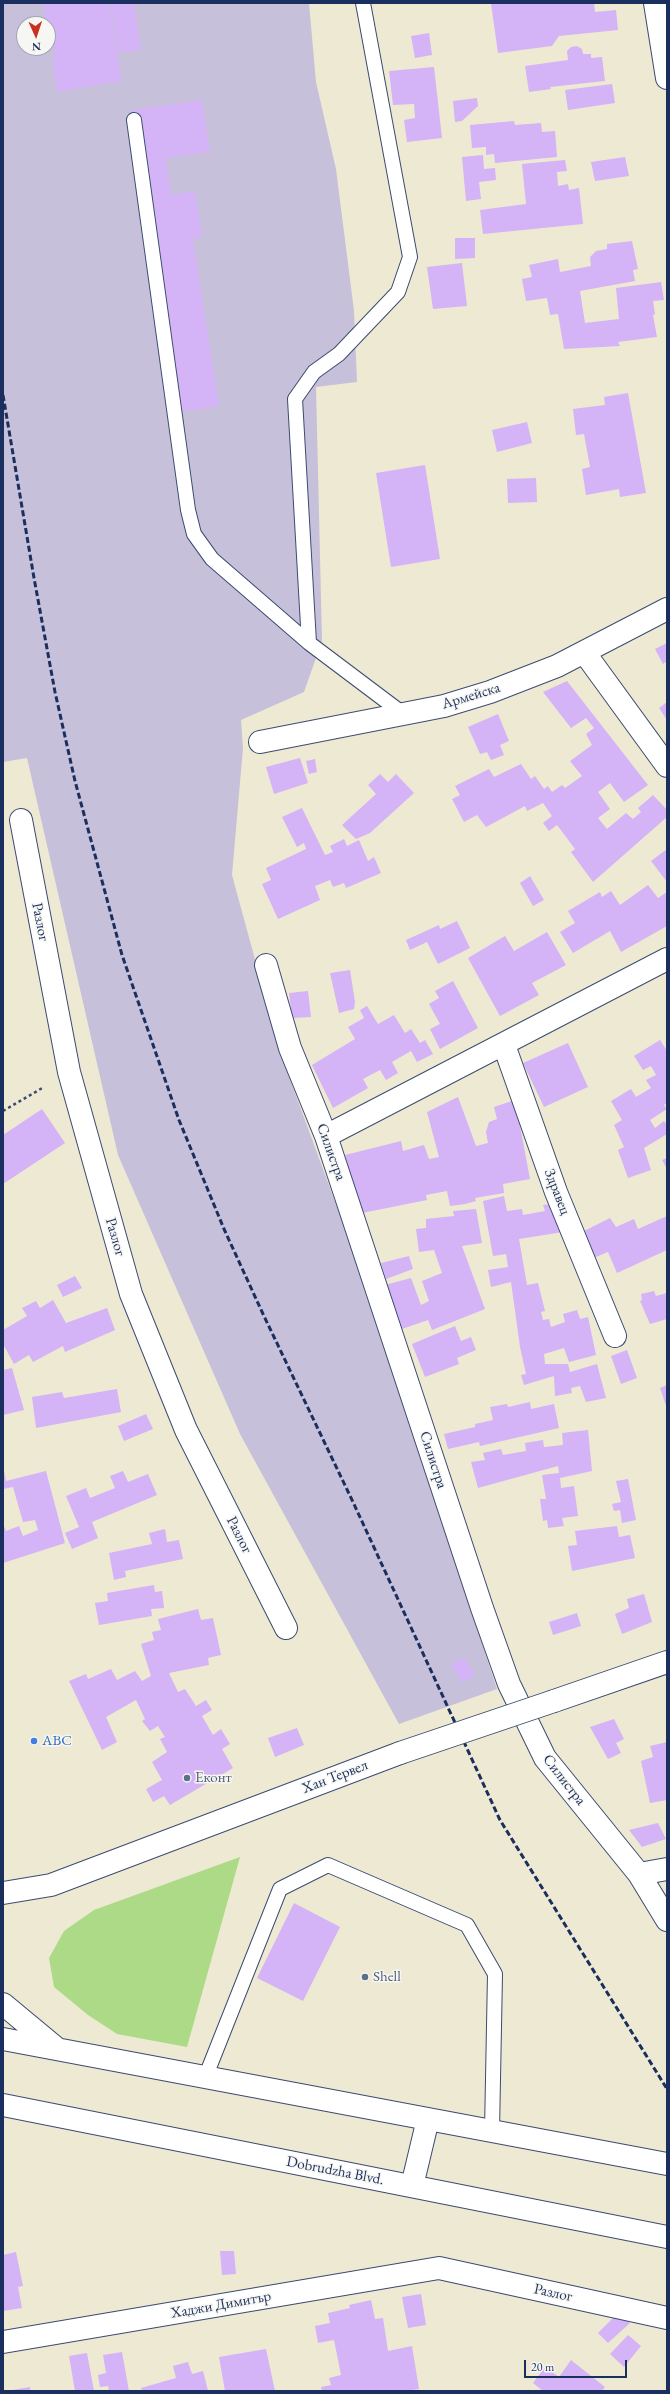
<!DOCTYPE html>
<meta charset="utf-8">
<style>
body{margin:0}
#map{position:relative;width:670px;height:2394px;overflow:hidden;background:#eee9d3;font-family:"EB Garamond",serif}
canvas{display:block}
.frame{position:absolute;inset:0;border:4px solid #1b2f5e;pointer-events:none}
.north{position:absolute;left:16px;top:16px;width:40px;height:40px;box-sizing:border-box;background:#f6f6f2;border:1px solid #9ea6b7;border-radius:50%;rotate:177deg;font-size:11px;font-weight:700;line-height:16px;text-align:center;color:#1b2f5e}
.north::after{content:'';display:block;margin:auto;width:14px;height:18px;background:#c8321e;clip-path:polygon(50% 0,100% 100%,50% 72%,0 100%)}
.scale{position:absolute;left:524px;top:2360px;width:103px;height:18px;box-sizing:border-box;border:2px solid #1b2f5e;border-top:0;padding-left:5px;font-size:12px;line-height:14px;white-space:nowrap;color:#1b2f5e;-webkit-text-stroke:3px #f6f6f2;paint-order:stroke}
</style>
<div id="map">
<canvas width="670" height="2394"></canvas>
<div class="frame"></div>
<div class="north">N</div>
<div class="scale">20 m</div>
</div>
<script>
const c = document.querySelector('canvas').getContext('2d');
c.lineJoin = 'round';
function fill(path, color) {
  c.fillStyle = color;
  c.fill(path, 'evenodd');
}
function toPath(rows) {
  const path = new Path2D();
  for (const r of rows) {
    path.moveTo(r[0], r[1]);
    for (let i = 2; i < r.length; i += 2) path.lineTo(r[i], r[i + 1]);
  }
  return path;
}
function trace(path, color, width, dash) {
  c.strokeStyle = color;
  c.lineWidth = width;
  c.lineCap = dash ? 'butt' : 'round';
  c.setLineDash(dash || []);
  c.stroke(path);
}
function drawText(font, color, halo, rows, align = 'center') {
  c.font = font + ' "EB Garamond",serif';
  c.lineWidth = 3;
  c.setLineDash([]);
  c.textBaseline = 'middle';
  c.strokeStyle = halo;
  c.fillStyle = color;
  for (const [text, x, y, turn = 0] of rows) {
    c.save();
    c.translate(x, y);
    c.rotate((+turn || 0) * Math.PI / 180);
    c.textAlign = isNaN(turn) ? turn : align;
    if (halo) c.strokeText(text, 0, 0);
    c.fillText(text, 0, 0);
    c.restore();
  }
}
fill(toPath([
 [3,3,309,3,316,82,336,169,354,311,357,382,316,387,322,641,304,692,241,720,243,748,232,875,281,1055,341,1218,497,1689,399,1724,240,1434,118,1155,27,758,3,762],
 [24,24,48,24,48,48,24,48]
]), '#c6c0da');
fill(toPath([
 [240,1857,187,2047,117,2034,88,2015,54,1987,49,1958,64,1931,94,1910]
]), '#acda87');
fill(toPath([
 [43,3,109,3,122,81,57,92,52,59,55,59,49,21,46,22],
 [110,3,134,3,141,50,119,53],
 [594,3,595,12,616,10,618,30,559,36,552,46,498,53,491,4],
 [429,33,432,55,415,58,411,36],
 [577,46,582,49,583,54,591,54,591,58,602,57,605,81,550,87,551,89,529,92,525,66,568,60,567,51,571,47],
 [434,67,442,138,407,142,404,120,415,118,414,104,393,105,389,71],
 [612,84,615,103,568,110,565,90],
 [477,98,478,106,462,121,455,122,453,101],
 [202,100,210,152,166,158,171,195,195,191,202,237,193,239,219,406,181,412,133,110],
 [514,121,515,125,541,123,542,132,555,131,557,157,495,163,494,154,486,155,486,147,472,148,470,125],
 [483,155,484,169,495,168,496,180,479,182,481,199,466,201,462,157],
 [625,157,629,176,595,181,591,162],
 [565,160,567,171,557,172,558,186,568,184,569,190,579,188,583,224,483,234,480,210,526,204,522,164],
 [455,238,475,238,475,258,455,259],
 [632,241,638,269,633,270,635,281,580,291,585,323,619,319,616,288,661,282,664,300,653,301,655,314,653,315,657,337,618,342,620,346,564,349,558,314,550,315,547,298,526,301,522,279,532,277,529,265,558,259,560,272,591,266,590,257,596,251,607,249,607,244],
 [462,263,467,306,433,309,427,267],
 [628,393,646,493,620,497,619,489,586,495,582,469,590,467,584,434,576,435,573,409,605,405,604,397],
 [527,422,532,443,497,452,492,430],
 [425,465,440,559,391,567,376,473],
 [536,478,537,502,508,503,507,479],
 [667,643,667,661,663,664,655,649],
 [567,681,648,785,624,802,610,783,598,792,610,809,598,818,607,829,626,813,633,819,641,812,638,808,653,795,667,810,667,817,593,882,571,852,575,849,557,825,549,831,543,823,552,816,543,803,527,811,525,806,486,827,477,815,464,822,452,799,460,795,455,786,489,769,494,777,521,764,531,779,535,776,544,789,548,786,552,792,562,785,565,788,582,776,570,761,592,745,586,734,594,728,586,718,571,728,543,692],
 [667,702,667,720,659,708],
 [498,714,509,741,500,745,504,755,491,760,487,752,480,754,468,727],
 [300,758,308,783,274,794,266,767],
 [315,759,317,772,309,774,306,761],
 [380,774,388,782,396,774,414,793,370,833,356,839,342,825,376,794,368,785],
 [302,808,325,855,333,852,330,846,344,839,347,846,359,840,368,861,374,857,381,873,346,888,344,883,333,887,330,880,315,886,320,900,278,919,262,884,271,880,266,868,306,849,304,843,297,847,282,817],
 [667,849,667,882,651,861],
 [530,876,544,900,533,906,520,883],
 [648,885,658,898,667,892,667,926,621,952,610,931,573,953,560,932,575,923,568,911,600,892,602,897,611,891,620,905],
 [457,921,470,948,438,964,427,942,410,950,406,940,439,925,440,929],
 [547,932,566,965,532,983,539,995,500,1016,468,958,505,936,514,951],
 [350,970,355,1002,354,1009,339,1013,330,973],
 [453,981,478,1028,440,1049,430,1029,440,1024,429,1004,439,998,435,991],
 [308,991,311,1017,292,1018,289,993],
 [367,1006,378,1024,394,1015,405,1033,411,1029,420,1043,425,1040,433,1054,417,1062,411,1051,392,1062,398,1073,386,1080,380,1070,363,1079,368,1088,333,1108,312,1065,355,1039,348,1027,364,1018,360,1010],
 [660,1040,667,1051,667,1103,664,1105,667,1109,650,1120,655,1128,664,1121,667,1125,667,1134,644,1148,651,1170,628,1178,618,1150,624,1147,614,1125,622,1120,611,1101,631,1089,636,1097,651,1088,646,1080,656,1075,651,1066,643,1070,634,1056],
 [568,1043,588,1087,544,1107,523,1063],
 [458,1097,476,1146,488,1143,486,1132,489,1122,497,1119,494,1107,512,1101,520,1126,530,1179,503,1184,504,1193,475,1198,476,1201,465,1204,450,1206,447,1191,426,1195,427,1200,362,1213,345,1155,401,1141,403,1151,424,1145,429,1159,439,1157,427,1112],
 [42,1109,65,1143,3,1184,3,1135],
 [667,1158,667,1169,662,1160],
 [504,1196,507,1211,522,1209,523,1215,545,1211,543,1205,552,1204,563,1232,519,1239,527,1285,538,1283,545,1311,541,1312,543,1320,549,1319,551,1327,565,1322,563,1314,577,1310,580,1319,588,1317,596,1355,569,1362,564,1348,544,1354,545,1364,568,1364,570,1372,597,1364,606,1398,586,1402,580,1386,571,1388,572,1393,555,1396,554,1376,524,1385,521,1375,526,1374,520,1347,511,1282,491,1287,488,1270,508,1267,506,1254,493,1256,483,1201],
 [476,1209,482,1243,462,1246,485,1309,432,1330,428,1320,399,1330,385,1285,411,1278,421,1305,429,1301,422,1281,442,1273,434,1250,419,1252,416,1229,426,1228,426,1219,454,1216,453,1211],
 [667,1216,667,1250,617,1273,608,1252,591,1259,584,1231,610,1218,616,1227,634,1219,638,1229],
 [409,1256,413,1269,386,1279,381,1263],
 [75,1276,82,1288,63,1297,57,1285],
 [654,1291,656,1296,667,1293,667,1319,650,1324,640,1301,642,1300,641,1294],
 [53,1300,66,1323,107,1308,115,1330,65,1352,63,1346,33,1362,29,1355,14,1364,3,1344,3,1330,27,1316,22,1308,36,1301,40,1308],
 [455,1326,461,1341,471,1337,476,1350,457,1358,459,1364,425,1377,412,1344],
 [627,1350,637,1378,621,1384,611,1356],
 [12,1368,24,1410,3,1415,3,1370],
 [667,1385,667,1409,660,1388],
 [117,1389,121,1412,36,1428,32,1397,62,1392,64,1398],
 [530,1402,531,1409,554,1404,559,1428,480,1446,479,1442,448,1449,444,1434,475,1427,475,1424,493,1420,490,1407,507,1404,508,1407],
 [146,1414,153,1429,124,1441,118,1426],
 [588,1430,592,1471,560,1478,561,1488,574,1486,578,1516,562,1518,564,1526,548,1528,547,1520,543,1521,540,1499,546,1499,542,1475,559,1473,558,1466,478,1488,471,1462,485,1460,483,1453,501,1449,503,1455,526,1451,525,1443,543,1440,544,1447,563,1445,562,1433],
 [3,1466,6,1481,46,1471,65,1543,3,1563,3,1524,6,1531,19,1526,23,1536,38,1530,35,1520,23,1522,13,1487,3,1489],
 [123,1471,128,1482,148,1474,157,1495,92,1522,98,1538,72,1549,65,1533,79,1527,66,1496,86,1488,90,1498,115,1488,110,1476],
 [628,1479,636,1520,622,1523,620,1510,614,1511,612,1504,621,1502,616,1481],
 [617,1526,619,1537,630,1535,635,1558,572,1571,568,1546,577,1545,575,1531],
 [165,1529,167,1542,179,1540,183,1559,125,1571,126,1577,114,1580,109,1553,152,1544,149,1533],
 [154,1585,155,1592,162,1591,164,1608,151,1609,152,1616,99,1625,95,1603,108,1601,107,1593],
 [644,1594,652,1622,622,1634,615,1614,629,1608,627,1599],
 [198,1609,201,1620,213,1618,221,1655,208,1658,209,1665,169,1673,178,1692,185,1689,196,1706,206,1700,212,1710,202,1716,213,1735,221,1729,230,1744,222,1749,233,1768,170,1805,164,1796,153,1802,146,1789,162,1780,152,1762,167,1752,160,1739,165,1737,158,1726,150,1731,142,1721,145,1719,136,1700,106,1717,117,1742,102,1750,69,1681,86,1674,88,1679,111,1669,117,1680,135,1671,142,1681,151,1676,141,1644,154,1640,152,1632,161,1630,158,1619],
 [577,1613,581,1626,553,1635,549,1622],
 [464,1657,475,1675,462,1683,451,1665],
 [614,1719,624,1739,616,1743,621,1753,608,1759,590,1727],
 [297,1728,304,1745,275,1757,268,1738],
 [667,1742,667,1800,650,1803,641,1761,653,1757,650,1746],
 [658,1823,666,1839,642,1847,629,1830],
 [294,1903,340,1927,303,2001,257,1978],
 [220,2251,234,2251,236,2274,222,2275],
 [16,2252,23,2286,18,2287,22,2308,3,2311,3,2255],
 [421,2294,426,2325,408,2328,402,2297],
 [371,2300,375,2319,383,2318,388,2351,412,2346,419,2389,405,2391,322,2391,321,2387,331,2385,329,2378,341,2375,334,2340,318,2343,315,2326,330,2323,328,2313,350,2308,349,2305],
 [618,2313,630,2323,608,2343,598,2333],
 [628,2335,641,2346,624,2367,610,2354],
 [266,2349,275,2391,225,2391,219,2357],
 [122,2352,129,2391,109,2391,108,2386,100,2387,98,2375,106,2373,103,2355],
 [87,2353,94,2391,75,2391,69,2356],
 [571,2360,605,2387,602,2391,543,2391,533,2383,545,2367,559,2377],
 [188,2362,192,2374,203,2371,208,2391,142,2391,141,2388,176,2378,173,2366],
 [30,2387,30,2391,12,2391,12,2390]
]), '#d4b3f7');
const lane = toPath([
 [134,120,188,510,194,534,212,559,309,643,402,713],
 [309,643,295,399,314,372,339,354,398,292,410,257,363,3],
 [205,2078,280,1889,328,1865,467,1925,495,1974,492,2131]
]);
const street = toPath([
 [655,3,667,78],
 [584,652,667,766],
 [260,742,444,706,490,692,557,666,667,609],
 [21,820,69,1072,131,1294,186,1430,286,1628],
 [266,965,290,1048,326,1136,482,1608,509,1684,545,1758,639,1874,667,1920],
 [504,1045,556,1192,615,1336],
 [326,1136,667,959],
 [554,1701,667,1662],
 [639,1874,667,1869],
 [3,1893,51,1885,400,1753],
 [3,2342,439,2268,667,2318]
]);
const secondary = toPath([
 [3,2004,56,2048],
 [3,2039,667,2164],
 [3,2105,667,2237],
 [412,2186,428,2119]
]);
trace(lane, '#3b4b70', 16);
trace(street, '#3b4b70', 24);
trace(secondary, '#3b4b70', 24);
trace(toPath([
 [3,1111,44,1087]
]), '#3b4b70', 2.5, [3, 3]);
trace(lane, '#fff', 14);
trace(street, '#fff', 22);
trace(secondary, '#fff', 22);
trace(toPath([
 [3,395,34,578,55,692,75,781,122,955,179,1120,224,1229,263,1314,353,1502,500,1820,667,2089]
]), '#1b2f5e', 3, [6, 3]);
const streetBridge = toPath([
 [400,1753,554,1701]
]);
trace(streetBridge, '#3b4b70', 24, []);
trace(streetBridge, '#fff', 22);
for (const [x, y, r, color] of [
 [34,1741,4,"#3f7fe0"],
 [187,1778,4,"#5c6f8a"],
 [365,1977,4,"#5c6f8a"]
]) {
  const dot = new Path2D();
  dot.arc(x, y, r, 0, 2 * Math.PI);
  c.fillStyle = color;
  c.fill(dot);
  trace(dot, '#f6f6f2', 1.5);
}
drawText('15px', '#1b2f5e', '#f6f6f2', [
 ["Армейска",471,696,-17],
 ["Разлог",40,922,79],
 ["Силистра",331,1152,70],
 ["Здравец",557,1192,69],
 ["Разлог",115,1237,74],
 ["Силистра",433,1460,72],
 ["Разлог",239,1535,63],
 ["Хан Тервел",335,1777,-21],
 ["Силистра",564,1780,52],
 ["Dobrudzha Blvd.",335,2171,11],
 ["Разлог",553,2293,12],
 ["Хаджи Димитър",221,2305,-10]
]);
drawText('15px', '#366cbe', '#f6f6f2', [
 ["ABC",42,1741]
], 'left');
drawText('15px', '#4e5e75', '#f6f6f2', [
 ["Еконт",195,1778],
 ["Shell",373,1977]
], 'left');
</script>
